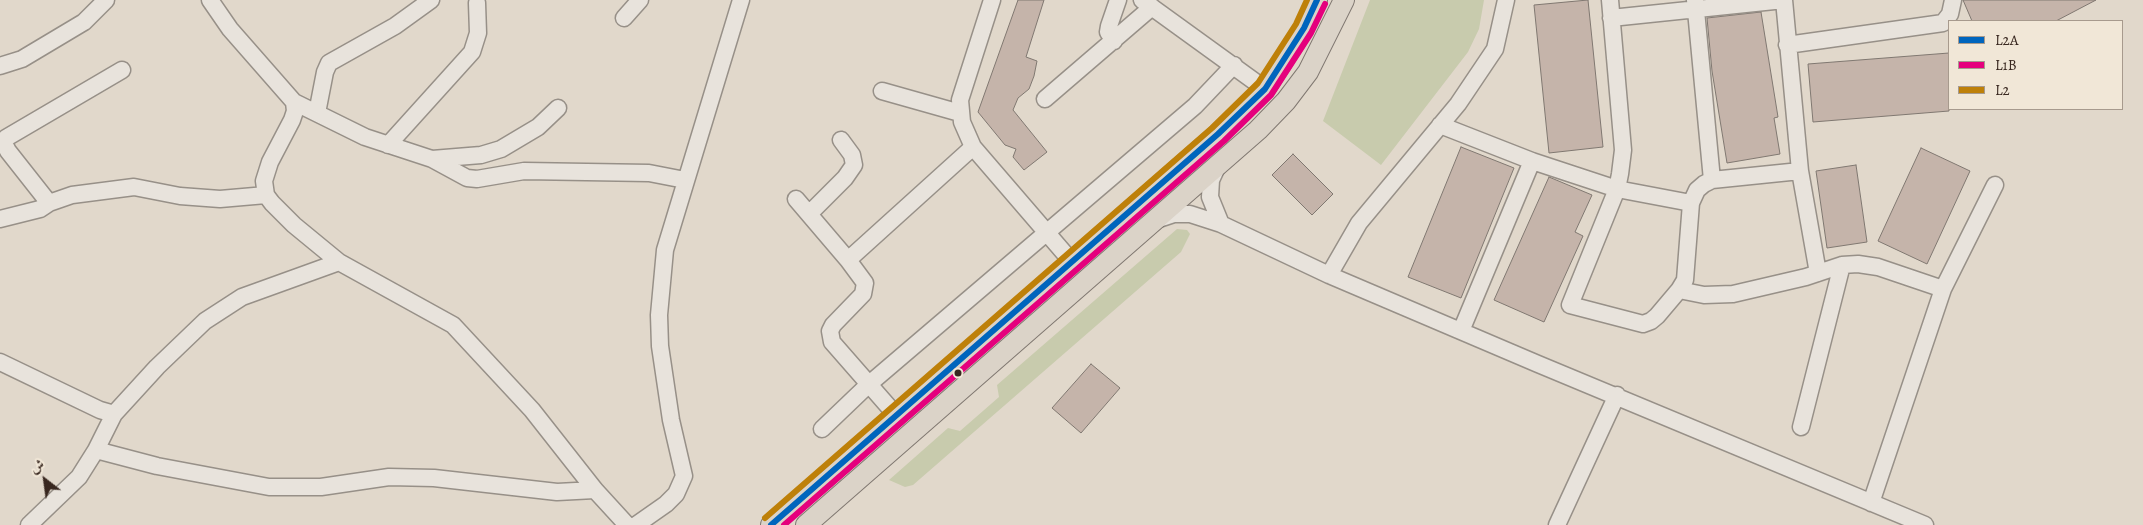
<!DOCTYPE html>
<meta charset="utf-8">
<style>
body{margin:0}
#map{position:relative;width:2143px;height:525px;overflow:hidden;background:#e1d8cb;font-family:Alegreya,Amiri,serif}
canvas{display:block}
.legend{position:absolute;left:1948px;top:20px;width:175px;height:90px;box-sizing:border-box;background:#f1e7d7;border:1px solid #a79a8d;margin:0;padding:6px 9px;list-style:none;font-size:15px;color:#38271f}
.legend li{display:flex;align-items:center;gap:10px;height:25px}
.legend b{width:25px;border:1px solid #a79a8d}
.north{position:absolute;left:20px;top:455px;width:50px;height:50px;-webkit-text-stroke:4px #f1e7d7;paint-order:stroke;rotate:330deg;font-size:14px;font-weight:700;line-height:20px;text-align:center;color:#38271f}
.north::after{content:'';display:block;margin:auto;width:18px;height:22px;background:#38271f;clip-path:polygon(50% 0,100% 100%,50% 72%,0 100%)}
</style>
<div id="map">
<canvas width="2143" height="525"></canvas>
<ul class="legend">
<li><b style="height:6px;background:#0065bd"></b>L2A</li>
<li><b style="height:6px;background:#e5007d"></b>L1B</li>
<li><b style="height:6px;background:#be8009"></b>L2</li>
</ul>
<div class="north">ش</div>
</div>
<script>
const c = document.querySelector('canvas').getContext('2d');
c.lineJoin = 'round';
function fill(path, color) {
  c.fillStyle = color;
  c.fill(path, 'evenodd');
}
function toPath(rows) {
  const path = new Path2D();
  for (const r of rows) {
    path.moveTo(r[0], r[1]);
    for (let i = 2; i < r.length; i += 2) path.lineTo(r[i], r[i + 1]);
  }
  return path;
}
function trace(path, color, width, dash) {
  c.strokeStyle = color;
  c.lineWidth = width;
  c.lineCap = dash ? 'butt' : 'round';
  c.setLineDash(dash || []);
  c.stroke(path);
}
fill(toPath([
 [1370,0,1484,0,1479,29,1468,52,1381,165,1323,121],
 [1177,229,1187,230,1190,234,1181,252,913,485,905,487,889,480,948,428,960,431,999,397,997,385]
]), '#c8cbad');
const building = toPath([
 [1018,0,1044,0,1026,57,1037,61,1034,76,1029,89,1018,98,1013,110,1047,152,1024,170,1013,157,1016,149,1005,145,978,112,1018,0],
 [1588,0,1603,147,1549,153,1534,5,1588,0],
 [1963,0,2096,0,2056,21,1972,21,1963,0],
 [1761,12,1778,117,1774,118,1780,154,1727,163,1712,71,1707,18,1761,12],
 [1949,53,1949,111,1813,122,1808,64,1949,53],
 [1461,147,1514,168,1461,298,1408,277,1461,147],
 [1921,148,1970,171,1927,264,1878,241,1921,148],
 [1293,154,1333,194,1312,215,1272,175,1293,154],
 [1856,165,1867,242,1827,248,1816,171,1856,165],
 [1549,177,1592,195,1575,232,1583,236,1544,322,1494,300,1549,177],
 [1091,364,1120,388,1081,433,1052,408,1091,364]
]);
fill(building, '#c5b4aa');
trace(building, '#807871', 1);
const minor = toPath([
 [210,0,230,29,294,102,295,111,292,120,270,162,264,181,266,195,272,203,294,225,339,262,453,325,532,410,595,490,627,525],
 [992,0,960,100,962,122,973,147,1072,262],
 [1142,0,1265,89],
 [1610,0,1623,150,1620,174,1617,189,1570,305,1643,324,1651,321,1657,316,1679,290],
 [1695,0,1712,180],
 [1784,0,1800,171,1818,273],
 [624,18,640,0],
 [1611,18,1784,0],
 [1114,41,1108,32,1109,26,1118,0],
 [1787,45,1943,23,1950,14,1953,0],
 [0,66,22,59,84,22,106,0],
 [882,91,960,113],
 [1045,99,1152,7],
 [294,102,365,137,432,159,481,155,501,149,538,127,558,108],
 [317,113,325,72,329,63,395,26,431,0],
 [1440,125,1532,161,1617,189,1691,203],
 [388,145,472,52,478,33,477,3],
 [432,159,467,178,477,179,524,171,649,173,685,180],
 [1218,165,1211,180,1210,197,1221,224],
 [1800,171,1712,180,1704,184,1697,190,1691,203,1685,280,1679,290,1704,295,1733,294,1806,277,1842,265,1858,264,1878,267,1943,289],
 [796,199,848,260,865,283,863,294,833,325,830,331,832,342,895,414],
 [49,203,8,151,4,143,6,138,122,70],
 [809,214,845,178,854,165,852,155,841,140],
 [0,219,40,209,49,203,72,195,134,187,180,196,220,199,266,195],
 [1156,220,1174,214,1190,214,1221,224,1329,275,1538,364,1925,525],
 [848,260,973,147],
 [1329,275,1359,223,1458,104,1495,49,1506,0],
 [1461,331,1532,161],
 [0,362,100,410,114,414],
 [1801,427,1842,265],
 [822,429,868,385,1195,106,1234,65],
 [96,450,157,466,269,487,321,487,389,477,434,478,557,492,595,490],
 [1871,503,1943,289,1995,185],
 [29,525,79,477,96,450,114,414,157,367,205,321,242,297,339,262],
 [636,525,666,504,676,494,684,476,671,420,660,346,659,315,665,250,741,0],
 [1557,525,1617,395]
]);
const major = toPath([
 [771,525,1218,134,1265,89,1304,28,1317,0],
 [806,525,1258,130,1286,101,1308,72,1344,0]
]);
trace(minor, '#979088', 19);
trace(major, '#807871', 22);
trace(minor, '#e8e3dc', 16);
trace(major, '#dbd3c8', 20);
trace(toPath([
 [771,525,1218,134,1265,89,1304,28,1317,0]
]), '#0065bd', 6);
trace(toPath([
 [784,525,1224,141,1271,95,1311,33,1325,4]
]), '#e5007d', 6);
trace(toPath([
 [765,518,1212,128,1258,83,1296,24,1307,0]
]), '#be8009', 6);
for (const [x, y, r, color] of [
 [958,373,4.5,"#38271f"]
]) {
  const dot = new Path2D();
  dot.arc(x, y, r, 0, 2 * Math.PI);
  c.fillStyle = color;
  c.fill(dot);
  trace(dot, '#f1e7d7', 2);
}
</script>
